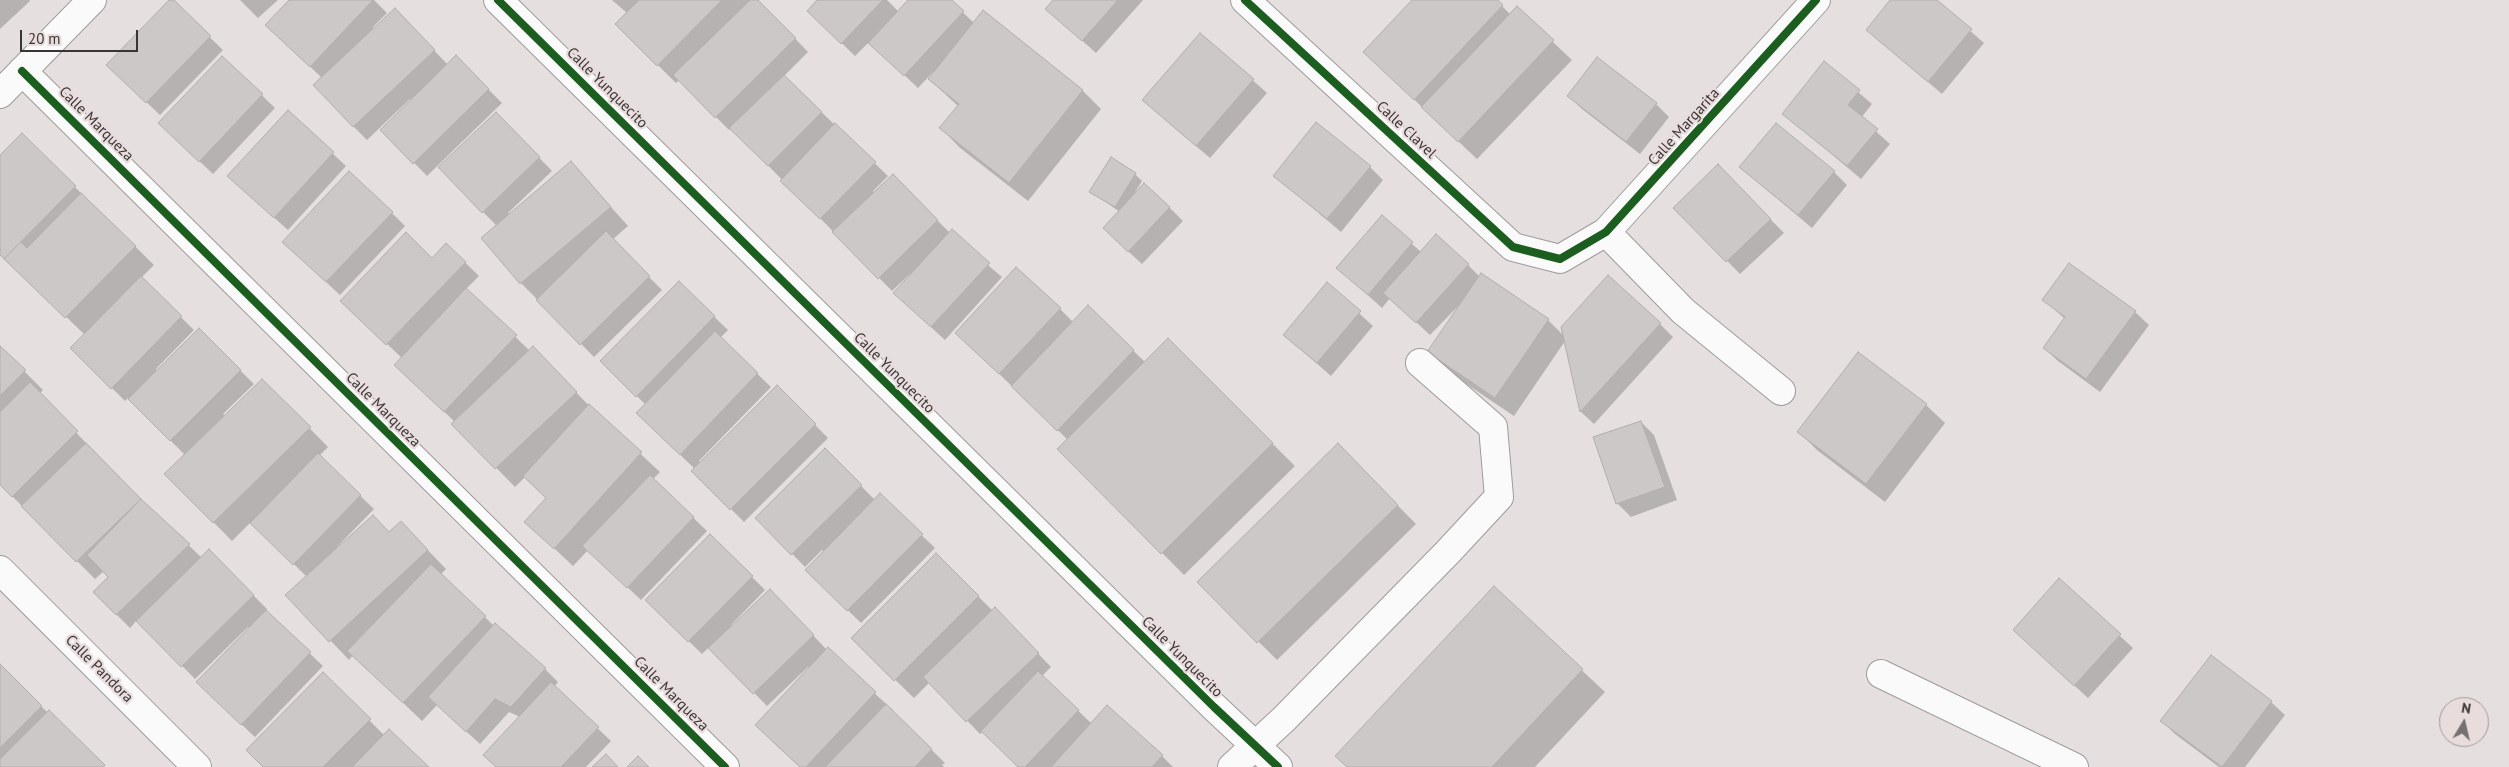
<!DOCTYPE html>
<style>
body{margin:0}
#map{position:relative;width:2509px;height:767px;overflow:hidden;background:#e5dfdf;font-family:"PT Sans",sans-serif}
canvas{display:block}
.north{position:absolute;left:2439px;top:697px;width:50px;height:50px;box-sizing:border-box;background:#e8dcdc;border:1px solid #a29999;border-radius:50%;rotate:9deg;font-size:14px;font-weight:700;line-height:20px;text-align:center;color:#3a3535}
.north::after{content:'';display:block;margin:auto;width:18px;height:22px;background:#767070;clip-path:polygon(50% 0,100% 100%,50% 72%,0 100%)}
.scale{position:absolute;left:20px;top:30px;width:118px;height:22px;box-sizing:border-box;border:2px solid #3a3535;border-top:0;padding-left:6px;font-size:15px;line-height:18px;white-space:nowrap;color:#3a3535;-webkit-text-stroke:4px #e8dcdc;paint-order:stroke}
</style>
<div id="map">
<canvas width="2509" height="767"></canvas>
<div class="north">N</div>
<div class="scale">20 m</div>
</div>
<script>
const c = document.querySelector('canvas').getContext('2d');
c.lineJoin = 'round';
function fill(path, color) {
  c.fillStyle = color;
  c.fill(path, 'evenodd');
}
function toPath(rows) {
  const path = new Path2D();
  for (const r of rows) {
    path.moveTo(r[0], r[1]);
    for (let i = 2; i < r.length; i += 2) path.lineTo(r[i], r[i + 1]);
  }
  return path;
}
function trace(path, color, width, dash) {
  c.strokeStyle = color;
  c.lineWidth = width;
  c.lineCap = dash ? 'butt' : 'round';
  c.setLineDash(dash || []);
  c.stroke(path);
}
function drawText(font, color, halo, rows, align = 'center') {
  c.font = font + ' "PT Sans",sans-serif';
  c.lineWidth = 4.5;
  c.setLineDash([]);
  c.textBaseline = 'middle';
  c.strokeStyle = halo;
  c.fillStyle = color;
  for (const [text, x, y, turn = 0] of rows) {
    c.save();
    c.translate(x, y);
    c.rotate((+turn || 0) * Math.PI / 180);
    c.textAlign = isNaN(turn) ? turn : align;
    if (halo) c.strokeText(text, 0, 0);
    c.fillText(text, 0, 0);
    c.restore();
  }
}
fill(toPath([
 [0,0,29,0,30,1,0,29],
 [171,0,223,50,160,115,121,78],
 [240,0,278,0,258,18],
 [291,0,374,0,387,13,373,27,374,29,408,23,448,65,456,57,502,103,427,176,382,130,411,101,410,99,367,140,353,126,322,78,280,38],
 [612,0,758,0,808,52,784,76,888,176,873,191,875,193,893,176,950,233,1002,277,945,340,908,306,911,275,910,274,892,291,731,128,729,130,679,80,676,83,616,24,627,13],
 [819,0,887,0,899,12,910,0,950,0,974,23,1083,91,1101,109,1028,201,959,147,941,128,958,106,929,79,934,73,933,72,918,88,869,42,855,56,822,24],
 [1055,0,1143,0,1096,53,1047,9],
 [1414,0,1496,0,1511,15,1517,8,1572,60,1477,159,1364,52],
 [1892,0,1935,0,1984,43,1942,94,1867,30],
 [1201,34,1267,93,1210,158,1157,113],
 [222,57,275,108,213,174,173,136],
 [1824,63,1872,104,1861,118,1890,144,1861,179,1783,113],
 [1569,96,1656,104,1669,117,1640,154,1582,109],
 [288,112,346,166,288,230,242,189],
 [496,113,552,171,508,213,510,215,571,162,628,226,612,240,662,290,594,357,521,283,483,238,497,226,483,212],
 [22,135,154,265,141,278,194,330,156,369,157,371,199,330,254,384,223,414,225,416,262,380,328,447,319,456,374,509,337,547,338,548,389,533,419,541,446,569,441,574,494,626,545,669,558,682,554,687,611,741,586,767,497,767,520,717,509,712,480,744,437,705,422,721,353,655,349,660,287,595,307,577,251,522,232,541,166,474,185,455,128,398,125,401,72,348,85,335,0,253,0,157],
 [1718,166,1784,233,1740,274,1675,208],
 [1370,167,1383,180,1341,232,1275,176],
 [1740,167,1834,172,1847,185,1812,228],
 [1135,174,1142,181,1132,197,1169,207,1183,221,1142,264,1117,241,1120,212,1091,192],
 [392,213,405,226,340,295,297,255],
 [1382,217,1421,252,1468,265,1480,277,1548,320,1565,337,1660,324,1673,337,1594,424,1581,412,1565,341,1514,416,1447,371,1429,352,1466,298,1430,335,1390,298,1382,308,1338,268],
 [446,244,479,276,466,289,530,351,552,367,594,411,660,472,653,479,707,531,641,600,588,550,573,566,526,522,547,499,525,477,515,487,453,424,455,422,414,383,402,358,355,314,432,259],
 [2070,265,2135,312,2149,325,2100,392,2058,361,2044,348,2065,319,2044,300],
 [679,283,728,330,720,338,771,387,699,461,701,463,777,387,828,438,744,522,693,471,695,469,651,427,646,405,601,361],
 [1327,284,1373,326,1331,376,1284,335],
 [1088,307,1146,363,1168,340,1295,466,1184,575,1059,449,1068,440,970,346,1060,309,1073,322],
 [0,347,43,390,39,394,142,501,202,558,209,551,267,609,265,611,323,666,255,737,211,696,250,629,248,627,195,679,137,620,130,628,94,592,109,577,104,571,95,579,0,484],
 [1926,405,1945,423,1885,502,1817,450,1799,432],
 [1641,422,1654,435,1677,500,1631,517,1617,503],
 [1338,445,1416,524,1277,660,1199,582],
 [825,450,875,500,880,495,935,548,861,623,820,583,824,552,822,550,805,567,757,518],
 [710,535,765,590,731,625,733,627,783,604,827,650,894,711,893,712,945,763,942,765,944,767,800,767,775,744,757,725,810,668,808,667,767,706,709,647,702,654,646,600],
 [936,555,993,611,995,609,1051,667,1042,676,1092,724,1162,756,1173,767,1019,767,983,732,980,734,930,682,914,698,852,638],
 [2059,580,2133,648,2088,698,2028,643],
 [1494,588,1605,692,1535,767,1348,767],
 [2211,657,2271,702,2285,715,2245,767,2219,767,2175,734,2162,721],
 [0,666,48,713,49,712,105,767,0,767],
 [323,674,384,735,428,767,265,767]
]), '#0003');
const building = toPath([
 [169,0,174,0,211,36,146,103,106,65,169,0],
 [289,0,373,0,310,67,265,25,289,0],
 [639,0,722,0,657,66,615,24,639,0],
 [750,0,758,0,796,38,715,118,673,75,750,0],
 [817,0,883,0,841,44,807,11,817,0],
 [908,0,952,0,964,11,904,76,868,43,908,0],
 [1053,0,1118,0,1082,41,1045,9,1053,0],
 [1412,0,1498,0,1503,5,1414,100,1363,52,1412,0],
 [1890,0,1937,0,1972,29,1928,82,1866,30,1890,0],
 [1517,6,1554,40,1458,142,1421,107,1517,6],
 [395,8,435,50,353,127,313,85,395,8],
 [983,10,1083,90,1009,183,939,128,959,104,928,79,983,10],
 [1200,33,1254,79,1196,146,1142,100,1200,33],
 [456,55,489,89,413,164,380,130,456,55],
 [222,56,263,94,199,162,158,123,222,56],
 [1597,57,1657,103,1626,142,1567,96,1597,57],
 [1824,61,1860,90,1848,105,1878,129,1847,166,1782,114,1824,61],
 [784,75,822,112,768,166,729,128,784,75],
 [288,110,334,152,274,218,227,176,288,110],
 [496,112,540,157,482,213,438,167,496,112],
 [1316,122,1371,166,1327,219,1273,176,1316,122],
 [835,123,876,162,820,219,780,181,835,123],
 [1776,123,1835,171,1798,215,1739,167,1776,123],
 [22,133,76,186,4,259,0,255,0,155,22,133],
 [1111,157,1136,173,1115,207,1089,192,1111,157],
 [571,161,611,207,520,284,481,238,571,161],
 [1718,164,1771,219,1726,262,1673,208,1718,164],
 [349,171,393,212,326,282,282,242,349,171],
 [893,174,938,220,878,279,832,232,893,174],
 [1144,183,1170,207,1128,252,1103,228,1144,183],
 [81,193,136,246,65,318,4,259,21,242,27,248,81,193],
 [1382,215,1413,242,1368,295,1336,268,1382,215],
 [952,229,990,263,931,327,893,293,952,229],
 [606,231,650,276,580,345,536,300,606,231],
 [406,232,432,258,446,243,466,262,386,345,340,301,406,232],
 [1436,234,1469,264,1416,323,1383,293,1436,234],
 [2069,263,2136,311,2086,379,2043,348,2065,317,2042,300,2069,263],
 [1016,267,1061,308,999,374,955,333,1016,267],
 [1481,273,1549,319,1495,398,1427,352,1481,273],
 [1608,275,1661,323,1580,412,1561,327,1608,275],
 [141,276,182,316,111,389,70,348,141,276],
 [679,281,715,316,636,397,600,361,679,281],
 [1327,282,1361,311,1317,363,1283,335,1327,282],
 [466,288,517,335,444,412,394,365,466,288],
 [1088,305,1134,350,1057,431,1011,386,1088,305],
 [199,328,241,370,170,441,128,399,199,328],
 [715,331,758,373,680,455,636,413,715,331],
 [1168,338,1273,443,1161,554,1057,449,1168,338],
 [0,346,26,370,0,396,0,346],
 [533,346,577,392,495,469,451,424,533,346],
 [1858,352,1927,404,1866,484,1797,432,1858,352],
 [262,379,311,427,213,523,164,474,262,379],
 [30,382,78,431,12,497,0,485,0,412,30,382],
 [777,385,816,424,730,510,691,471,777,385],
 [589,404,642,452,554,549,524,522,546,498,523,476,589,404],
 [1641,421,1665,487,1616,504,1593,437,1641,421],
 [86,443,141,499,76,562,21,506,86,443],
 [1338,443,1398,505,1257,643,1197,582,1338,443],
 [825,448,862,485,791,555,755,518,825,448],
 [318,453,361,495,293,565,250,523,318,453],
 [650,475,694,517,627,588,582,546,650,475],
 [880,493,923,534,847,611,805,570,880,493],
 [141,499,190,544,116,615,93,592,108,577,87,555,141,499],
 [373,515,389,532,401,521,428,550,329,642,285,595,373,515],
 [710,534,753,576,688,642,645,600,710,534],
 [209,549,254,595,181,667,136,621,209,549],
 [936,553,979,596,894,681,851,638,936,553],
 [431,564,486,616,403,703,347,651,431,564],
 [2059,578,2121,634,2074,686,2013,630,2059,578],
 [1494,586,1583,669,1492,767,1347,767,1335,756,1494,586],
 [770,589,814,635,753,694,708,648,770,589],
 [995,607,1039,653,966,722,923,677,995,607],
 [266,610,311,652,241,725,196,682,266,610],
 [495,623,546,668,511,707,495,699,466,732,428,697,495,623],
 [828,647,876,692,806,767,800,767,755,725,828,647],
 [2211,655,2272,701,2222,767,2160,721,2211,655],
 [0,664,42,706,0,748,0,664],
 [1038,671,1079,710,1025,767,1018,767,981,731,1038,671],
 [323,672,371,719,323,767,263,767,246,750,323,672],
 [551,682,599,727,561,767,496,767,483,755,551,682],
 [886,704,932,749,915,767,825,767,886,704],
 [1107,705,1163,755,1152,767,1051,767,1107,705],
 [49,710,105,765,103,767,0,767,0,759,49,710],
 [389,729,429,767,352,767,389,729],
 [606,754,618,767,592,767,606,754],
 [638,756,649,767,627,767,638,756]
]);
fill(building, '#cdc8c8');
trace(building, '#b2aeae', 1);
const minor = toPath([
 [498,0,1214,707,1278,767],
 [1245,0,1513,247,1560,259,1606,232,1816,0],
 [22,71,725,767],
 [0,94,92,0],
 [1606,232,1683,311,1781,391],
 [0,570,197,767],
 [1881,674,2074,767],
 [1232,767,1284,719,1447,553,1499,497,1493,427,1420,363]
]);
trace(minor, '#9f9b9b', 30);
trace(minor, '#fbfafa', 28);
trace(toPath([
 [498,0,1214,707,1278,767],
 [1245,0,1513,247,1560,259,1606,232,1816,0],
 [22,71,725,767]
]), '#1b5e20', 8);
drawText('15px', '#3a3535', '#e8dcdc', [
 ["Calle Yunquecito",607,88,45],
 ["Calle Marqueza",96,124,45],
 ["Calle Margarita",1684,127,-48],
 ["Calle Clavel",1406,130,43],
 ["Calle Yunquecito",894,373,45],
 ["Calle Marqueza",383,410,45],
 ["Calle Yunquecito",1182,657,45],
 ["Calle Pandora",99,669,45],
 ["Calle Marqueza",671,694,45]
]);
</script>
